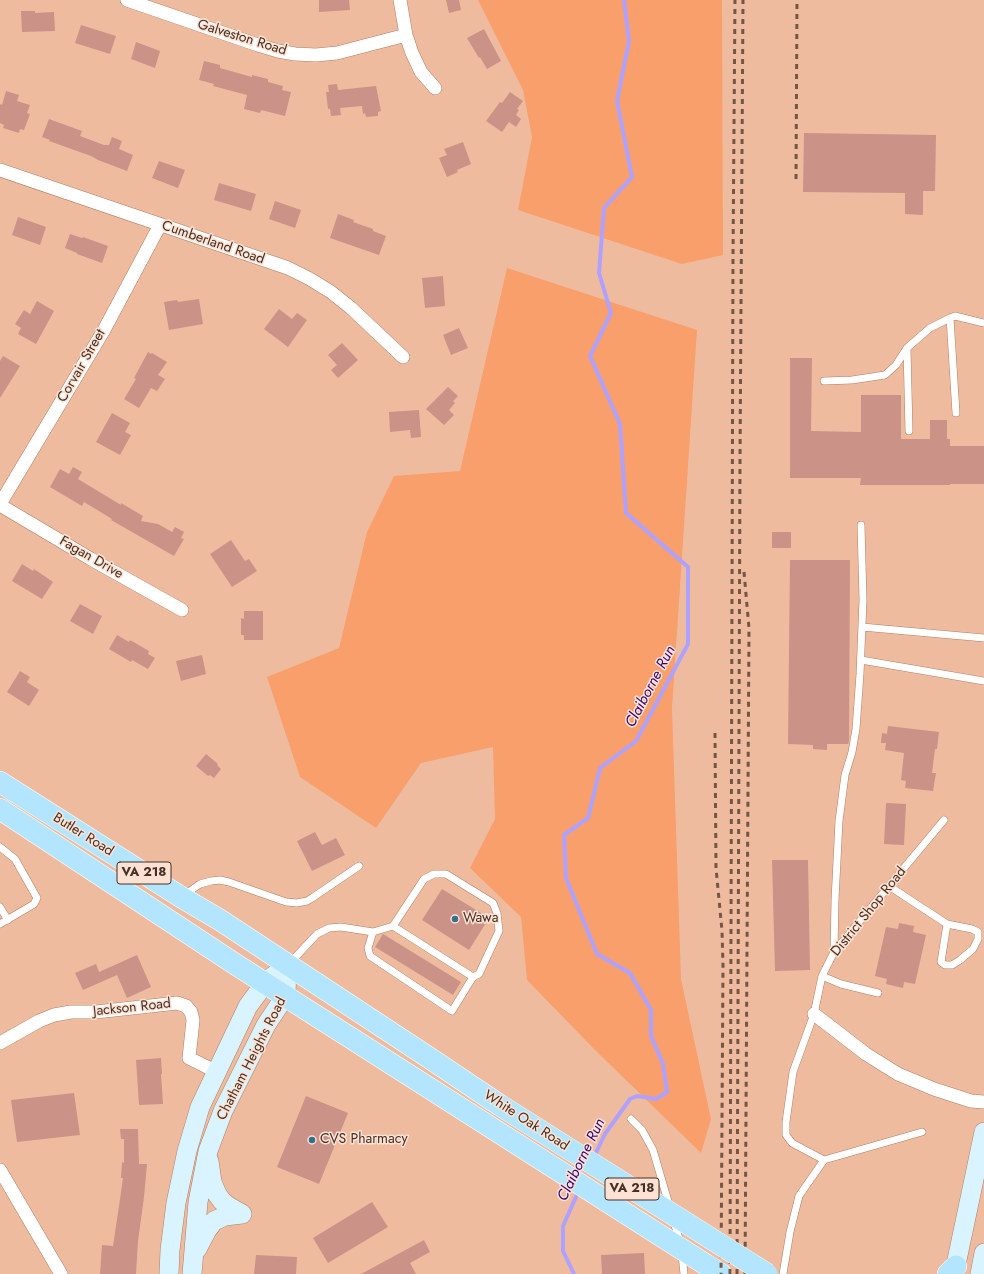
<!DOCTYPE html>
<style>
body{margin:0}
canvas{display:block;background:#efbb9f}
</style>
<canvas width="984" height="1274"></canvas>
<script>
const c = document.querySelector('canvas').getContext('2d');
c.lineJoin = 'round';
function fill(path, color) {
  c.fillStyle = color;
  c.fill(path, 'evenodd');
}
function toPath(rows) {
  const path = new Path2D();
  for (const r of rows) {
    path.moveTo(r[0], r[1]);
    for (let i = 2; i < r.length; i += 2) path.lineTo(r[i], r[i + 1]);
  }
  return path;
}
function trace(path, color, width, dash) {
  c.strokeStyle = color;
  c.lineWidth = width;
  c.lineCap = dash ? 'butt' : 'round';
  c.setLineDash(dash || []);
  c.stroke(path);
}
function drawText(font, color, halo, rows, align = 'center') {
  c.font = font + ' Jost,sans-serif';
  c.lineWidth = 3;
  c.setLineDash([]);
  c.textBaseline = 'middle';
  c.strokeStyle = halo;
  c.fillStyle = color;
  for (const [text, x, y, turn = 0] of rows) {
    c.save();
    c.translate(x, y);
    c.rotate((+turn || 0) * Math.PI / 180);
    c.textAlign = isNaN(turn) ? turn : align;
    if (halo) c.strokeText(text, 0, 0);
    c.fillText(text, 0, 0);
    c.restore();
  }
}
fill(toPath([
 [478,0,722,0,723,255,682,264,518,210,532,137,523,90],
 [507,268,697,330,672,708,681,979,711,1119,701,1153,595,1050,527,980,521,917,470,868,495,819,493,747,421,763,376,828,300,777,267,677,339,648,367,532,394,476,460,471]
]), '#f89f6c');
trace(toPath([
 [594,1157,605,1134,630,1099,637,1096,656,1099,667,1092,663,1064,651,1036,651,1010,630,973,597,954,566,878,564,835,588,818,600,768,636,741,688,644,688,567,626,513,620,424,590,356,611,313,599,273,604,208,632,177,617,101,629,41,624,0],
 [574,1274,563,1251,563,1226,579,1190]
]), '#afa1ff', 4);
fill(toPath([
 [319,0,349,0,350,10,319,12],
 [446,0,459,0,461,10,449,13],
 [21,11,35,11,35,13,54,12,55,31,22,32],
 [81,25,116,36,110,54,75,43],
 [484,29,501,61,487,69,480,57,479,58,467,38],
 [136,42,160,51,155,68,131,59],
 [204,61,220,65,220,68,252,77,252,75,268,79,268,82,283,86,282,90,291,92,285,116,261,110,260,113,244,109,247,95,213,86,214,84,199,80],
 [337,84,338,90,376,86,381,111,378,112,378,116,366,117,365,113,363,114,362,106,340,108,341,115,331,116,330,109,328,109,326,92,329,92,328,85],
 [6,91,19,95,17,101,30,105,27,113,30,114,24,130,20,129,19,133,3,128,4,125,0,123,0,104,2,105],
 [510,92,523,101,517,109,519,110,516,115,521,119,516,127,509,122,502,132,486,121,500,102,502,103],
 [49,119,82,131,80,136,104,145,109,145,112,137,122,141,119,149,133,155,127,171,98,160,91,156,49,141,50,140,42,137],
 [804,133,936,135,935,191,923,191,923,215,905,214,905,193,803,192],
 [463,142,471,164,457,170,458,172,447,177,439,158,447,155,444,149],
 [159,161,185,170,178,188,152,178],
 [219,183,256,194,251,211,214,200],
 [275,201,301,210,295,228,269,219],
 [338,214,354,220,353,222,373,229,373,231,386,236,379,255,330,238],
 [18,217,46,227,40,245,12,235],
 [70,234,82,238,83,237,108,246,102,263,77,254,77,253,65,248],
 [443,276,445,306,425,308,422,278],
 [199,299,203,324,169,330,164,302,177,300,178,302],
 [37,301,54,311,36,344,18,334,21,328,15,324,24,310,30,314],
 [279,309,292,319,297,313,307,320,288,347,264,329],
 [459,328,468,348,451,355,443,335],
 [342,343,358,360,338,378,331,370,337,365,328,355],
 [148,352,151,354,152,353,167,362,158,375,165,379,157,391,151,388,139,408,124,399,136,379,134,378],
 [3,356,20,366,0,398,0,361],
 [790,358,812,358,811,431,861,432,861,395,901,395,901,439,930,439,930,420,947,420,947,439,950,439,950,446,984,446,984,484,950,484,950,485,860,485,861,478,790,478],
 [448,387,458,396,453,401,455,403,449,410,454,415,444,425,426,409],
 [419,410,421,437,411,438,410,430,390,432,389,412],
 [112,413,130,423,125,432,131,435,120,455,96,442],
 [73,467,82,472,78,479,121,505,121,503,143,516,141,521,158,524,172,532,175,527,184,532,181,538,184,539,174,556,111,520,112,519,84,502,82,506,50,487,60,469,69,474],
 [772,532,791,532,791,548,772,548],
 [231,540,245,561,249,559,257,571,232,587,210,554],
 [790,560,850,560,849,741,848,744,827,744,827,750,813,749,813,745,788,744],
 [22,564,33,571,34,569,53,582,42,599,12,581],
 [80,604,102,616,93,634,70,621],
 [244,611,263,611,263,640,244,640,244,635,241,635,241,618,244,619],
 [117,635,129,642,130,640,149,651,148,654,155,658,148,669,132,660,131,662,109,649],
 [202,655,206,674,181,681,176,661],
 [20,671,30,677,27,682,39,690,29,706,7,692],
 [888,726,939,732,937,749,935,749,932,773,936,773,933,791,905,788,906,781,901,780,904,753,885,750,886,743,881,743,882,733,887,734],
 [206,754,218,764,217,765,221,769,214,778,210,775,208,776,196,766],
 [886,803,906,804,904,845,884,844],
 [315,832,322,845,336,838,345,855,312,871,297,841],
 [772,860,808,860,810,970,775,971],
 [442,889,489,918,469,950,422,920],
 [899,923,914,926,913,932,926,935,915,984,904,982,903,988,886,984,887,979,875,976,886,927,898,929],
 [383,934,461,982,453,995,375,947],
 [137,955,151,987,127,998,117,975,83,990,75,973,96,964,99,972],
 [161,1058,162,1074,161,1074,163,1104,139,1105,136,1060],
 [74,1093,80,1135,17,1142,11,1100],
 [306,1096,348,1113,319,1184,277,1167],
 [120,1129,138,1129,139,1164,147,1164,144,1197,138,1241,136,1274,100,1274,102,1245,113,1246,119,1206,123,1178,121,1178,122,1162,124,1163,124,1139,121,1139],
 [372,1202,388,1227,328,1263,313,1238],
 [424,1240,430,1252,410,1263,416,1274,361,1274],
 [644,1253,645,1274,602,1274,601,1255],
 [256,1255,297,1257,296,1274,254,1274]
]), '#cb9288');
const service = toPath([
 [907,348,909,431],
 [824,381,852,380,885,375,896,365,907,348,930,328,950,318],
 [956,413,950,318,955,316,984,323],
 [862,627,984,638],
 [861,660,984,681],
 [0,847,15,859,37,898,34,904,0,924],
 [889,886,947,924,972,929,978,932,978,939,973,949,960,960,952,965,945,965,941,962,947,924],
 [183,896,200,884,211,881,220,880,229,882,286,902,297,903,307,901,312,898,359,866],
 [0,907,8,920],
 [373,932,368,948,370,956,452,1011,473,977],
 [834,952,835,900,839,821,845,775,852,752,856,729,860,674,863,600,861,525],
 [289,964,317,934,329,928,341,927,373,932,393,926,424,879,434,874,446,874,493,903,497,913,499,931,479,974,473,977,393,926],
 [822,976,841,984,878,993],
 [631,1119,642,1130,653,1150,670,1208],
 [824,1160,792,1143,786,1135,786,1122,793,1072,814,1014,822,976,834,952,944,820],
 [673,1219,680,1242],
 [682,1254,684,1274],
 [783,1274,790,1232,799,1196,824,1160,922,1132]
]);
const minor = toPath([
 [127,0,258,45,278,51,295,54,316,55,337,53,406,35],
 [400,0,406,35,412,53,421,72,435,88],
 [0,170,288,268,310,279,331,292,351,308,403,357],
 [0,504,104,330,160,225],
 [0,505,91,559,182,610],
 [814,1014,866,1054,898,1074,934,1089,971,1101,984,1102],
 [0,1043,39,1021,54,1015,71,1012,96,1012,177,1003,186,1006,191,1012,193,1020,189,1058,217,1072],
 [0,1170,61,1274]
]);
const secondary = toPath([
 [209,1161,212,1182,217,1194,222,1201,228,1206,242,1214],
 [197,1249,207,1230,214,1221,225,1216,242,1214],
 [169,1274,170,1250,176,1203,187,1151,200,1107,248,1006,266,982,287,965],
 [192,1274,198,1202,208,1151,223,1111,266,1025,286,995,287,965],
 [954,1274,984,1132],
 [980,1274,984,1253]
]);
const primary = toPath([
 [0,782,181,897,220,920,431,1059,498,1104],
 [0,809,235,964,636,1220],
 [705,1264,721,1274],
 [948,1274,956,1266]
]);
trace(service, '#af7e64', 8);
trace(minor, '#af7e64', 14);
trace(secondary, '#af7e64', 20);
trace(primary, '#fff', 22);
trace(service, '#fff', 7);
trace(minor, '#fff', 13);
trace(secondary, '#d9f3ff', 19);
trace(primary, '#b3e6fe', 21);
trace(toPath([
 [796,179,797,0],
 [744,572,749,628,745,1274],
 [715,733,716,868,722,931,723,965,721,1274],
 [730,1274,733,257,735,0],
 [737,1274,740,460,743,0]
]), '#735646', 3, [5, 5]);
const primaryBridge = toPath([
 [498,1104,767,1274],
 [636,1220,705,1264]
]);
trace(primaryBridge, '#fff', 22, []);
trace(primaryBridge, '#b3e6fe', 21);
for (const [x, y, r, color] of [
 [455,919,4,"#366f89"],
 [312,1140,4,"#366f89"]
]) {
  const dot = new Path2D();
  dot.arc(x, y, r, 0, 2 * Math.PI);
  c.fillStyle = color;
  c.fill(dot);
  trace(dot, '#fde2d4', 1.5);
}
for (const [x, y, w] of [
 [144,873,54],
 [632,1189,54]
]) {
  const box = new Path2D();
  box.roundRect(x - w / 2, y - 11, w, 22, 3);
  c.fillStyle = '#fde2d4';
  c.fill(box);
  trace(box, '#443024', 1);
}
drawText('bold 13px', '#443024', null, [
 ["VA 218",144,873],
 ["VA 218",632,1189]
]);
drawText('14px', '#443024', '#fde2d4', [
 ["Galveston Road",242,38,17],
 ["Cumberland Road",213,243,19],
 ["Corvair Street",82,366,-60],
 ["Fagan Drive",91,558,30],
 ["Butler Road",83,835,32],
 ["District Shop Road",869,912,-51],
 ["Jackson Road",132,1008,-6],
 ["Chatham Heights Road",252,1059,-63],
 ["White Oak Road",526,1121,33]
]);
drawText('14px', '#443024', '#fde2d4', [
 ["Wawa",463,919],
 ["CVS Pharmacy",320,1140]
], 'left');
drawText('italic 15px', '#320577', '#fde2d4', [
 ["Claiborne Run",651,687,-62],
 ["Claiborne Run",582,1160,-64]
]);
</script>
